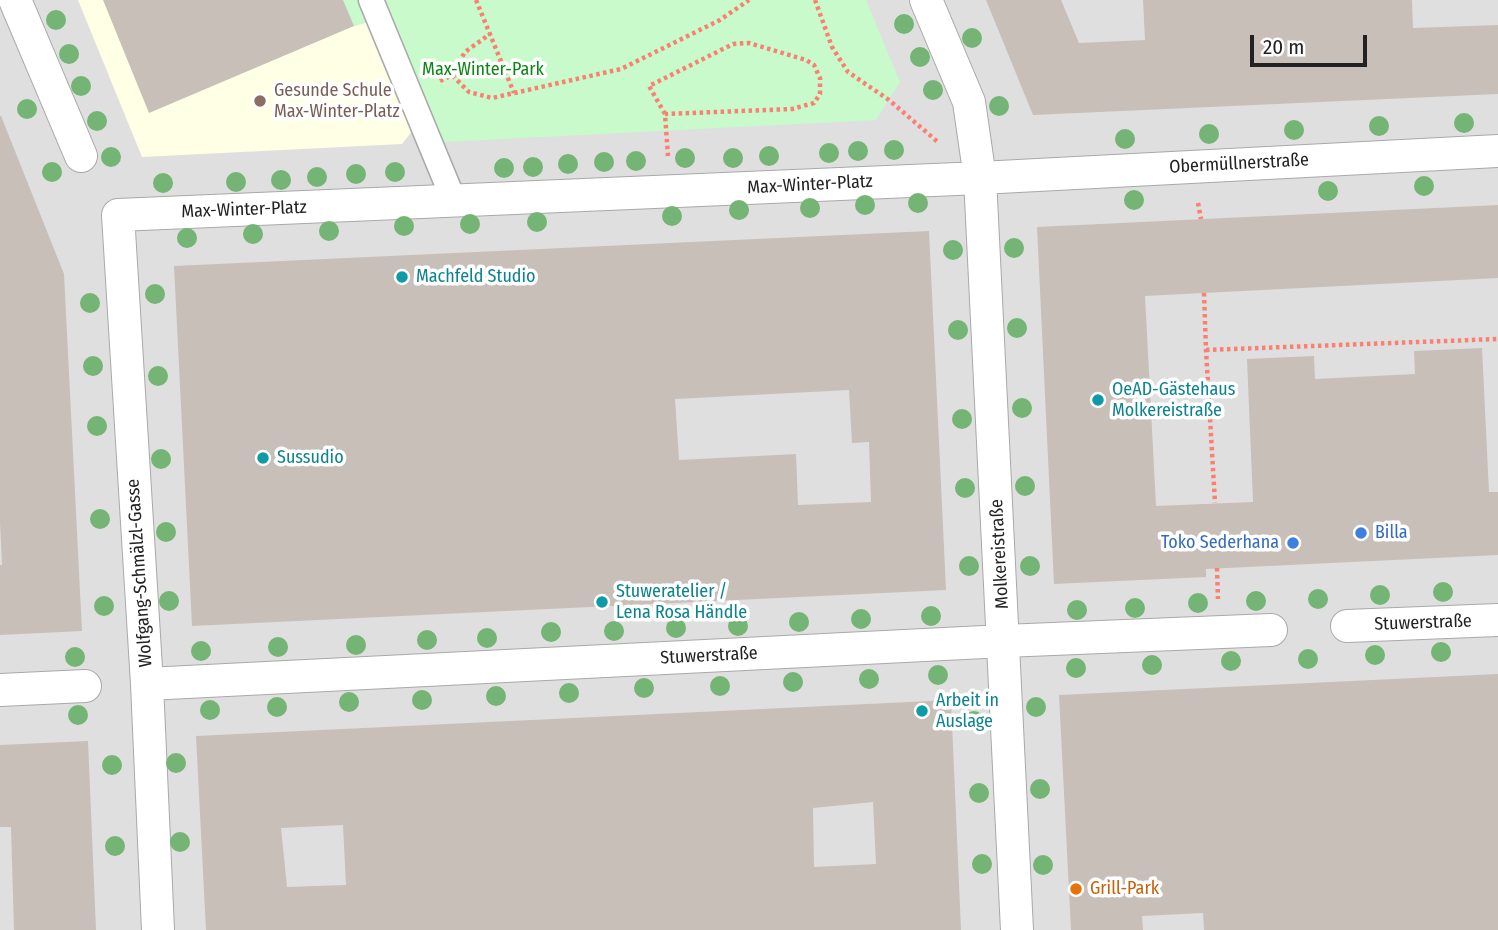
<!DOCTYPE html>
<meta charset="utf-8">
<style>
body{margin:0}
#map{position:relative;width:1498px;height:930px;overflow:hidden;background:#f2efe9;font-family:"Fira Sans Condensed",sans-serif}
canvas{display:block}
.scale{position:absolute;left:1250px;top:35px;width:117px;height:32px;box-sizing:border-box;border:4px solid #222;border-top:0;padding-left:9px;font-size:21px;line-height:24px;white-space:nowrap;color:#222;-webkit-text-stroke:5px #fff;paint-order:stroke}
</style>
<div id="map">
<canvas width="1498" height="930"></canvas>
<div class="scale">20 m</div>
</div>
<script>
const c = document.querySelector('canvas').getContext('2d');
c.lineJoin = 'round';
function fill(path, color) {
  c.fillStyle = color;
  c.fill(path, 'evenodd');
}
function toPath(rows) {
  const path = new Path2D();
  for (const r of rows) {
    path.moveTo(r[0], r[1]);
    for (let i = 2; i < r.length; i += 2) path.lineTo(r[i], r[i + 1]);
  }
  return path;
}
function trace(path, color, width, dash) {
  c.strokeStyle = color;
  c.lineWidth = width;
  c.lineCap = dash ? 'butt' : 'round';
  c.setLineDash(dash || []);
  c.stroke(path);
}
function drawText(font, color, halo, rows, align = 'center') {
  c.font = font + ' "Fira Sans Condensed",sans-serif';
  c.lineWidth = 7;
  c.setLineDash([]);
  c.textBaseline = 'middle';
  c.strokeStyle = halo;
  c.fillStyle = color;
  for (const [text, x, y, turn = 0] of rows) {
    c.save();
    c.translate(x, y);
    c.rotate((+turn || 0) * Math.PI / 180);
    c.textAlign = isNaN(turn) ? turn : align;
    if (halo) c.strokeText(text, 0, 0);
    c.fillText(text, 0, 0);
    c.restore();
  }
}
fill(toPath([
 [0,0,1498,0,1498,930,0,930]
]), '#e0dfdf');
fill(toPath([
 [78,0,343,0,354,26,368,22,413,130,402,144,142,157]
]), '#ffffe5');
fill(toPath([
 [343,0,866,0,900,82,876,120,443,142,368,22,354,26]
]), '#c8facc');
fill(toPath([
 [103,0,343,0,354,26,149,113],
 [986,0,1061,0,1079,43,1145,40,1143,0,1412,0,1413,28,1498,25,1498,94,1033,115],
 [0,116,1,116,64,274,82,631,0,635,0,565,2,565,0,522],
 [1498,205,1498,278,1145,296,1156,506,1253,502,1247,359,1314,356,1315,379,1415,374,1414,351,1482,348,1489,492,1498,492,1498,555,1206,569,1206,577,1054,584,1037,227],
 [929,231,946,590,192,626,174,266],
 [849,390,852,443,869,442,871,502,798,505,796,454,679,460,675,399],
 [1498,674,1498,930,1204,930,1203,913,1142,916,1143,930,1071,930,1059,695],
 [951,700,961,930,206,930,196,736],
 [873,802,876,864,814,867,813,808],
 [343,825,346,885,287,887,281,828],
 [88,741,96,930,14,930,11,827,0,827,0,745]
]), '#c7bfb8');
const pedestrian = toPath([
 [371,0,454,201]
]);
const minor = toPath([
 [15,0,81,156],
 [926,0,969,102,980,178,1017,930],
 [1347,626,1498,620],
 [147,684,1004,641,1271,630],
 [0,690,85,686],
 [158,930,147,684,118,215,980,178,1498,151]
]);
trace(pedestrian, '#a9a9a9', 27);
trace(minor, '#a9a9a9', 34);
trace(toPath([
 [476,0,514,93],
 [815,0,832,47,848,72,889,100,939,143],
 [452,75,465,52,490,34],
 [440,81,452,75,469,92,492,98,621,69,720,20,749,0],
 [665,114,649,86,733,44,749,43,806,60,814,65,820,78,820,94,814,103,792,109,665,114,668,156],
 [1198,203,1201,219],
 [1204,293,1206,350,1215,503],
 [1206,350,1498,339],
 [1217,568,1218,599]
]), '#fa8072', 4.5, [3.5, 3.5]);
trace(pedestrian, '#fff', 24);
trace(minor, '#fff', 32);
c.fillStyle = '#74b475';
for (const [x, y] of [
 [56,20],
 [904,24],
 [972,38],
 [69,54],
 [920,57],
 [81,86],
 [933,90],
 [999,106],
 [27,109],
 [97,121],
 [1464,123],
 [1379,126],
 [1294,130],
 [1209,134],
 [1125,139],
 [894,150],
 [858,151],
 [829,153],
 [769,156],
 [111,157],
 [685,158],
 [733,158],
 [636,161],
 [604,162],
 [568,164],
 [533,167],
 [504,168],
 [52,172],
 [395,172],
 [356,174],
 [317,177],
 [281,180],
 [236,182],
 [163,183],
 [1424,186],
 [1328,191],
 [1134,200],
 [918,203],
 [865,205],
 [810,208],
 [739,210],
 [672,216],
 [537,222],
 [470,224],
 [404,226],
 [329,231],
 [253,234],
 [187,238],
 [1014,248],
 [953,250],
 [155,294],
 [90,303],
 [1017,328],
 [958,330],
 [93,366],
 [158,376],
 [1022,408],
 [962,419],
 [97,426],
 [161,459],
 [1025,486],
 [965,488],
 [100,519],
 [166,532],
 [969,566],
 [1030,566],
 [1443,592],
 [1380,595],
 [1318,599],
 [169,601],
 [1256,601],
 [1198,603],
 [104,606],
 [1135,608],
 [1077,610],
 [931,616],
 [861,619],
 [799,622],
 [738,626],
 [676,628],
 [614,631],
 [551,632],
 [487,638],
 [427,640],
 [356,645],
 [278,647],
 [201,651],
 [1441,652],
 [1375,655],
 [75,657],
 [1308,659],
 [1231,661],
 [1152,665],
 [1076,668],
 [938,675],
 [869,679],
 [793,682],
 [720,686],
 [644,688],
 [569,693],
 [496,696],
 [422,700],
 [349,702],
 [277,707],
 [1036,707],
 [210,710],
 [78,715],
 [974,721],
 [176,763],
 [112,765],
 [1040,789],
 [979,793],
 [180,842],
 [115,846],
 [982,864],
 [1043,865]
]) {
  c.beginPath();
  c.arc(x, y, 10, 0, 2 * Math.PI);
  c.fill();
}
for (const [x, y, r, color] of [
 [260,101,7,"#8d6e63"],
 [402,277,7,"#0f9aa8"],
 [1098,400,7,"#0f9aa8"],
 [263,458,7,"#0f9aa8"],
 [1361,533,7,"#3f7fe0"],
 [1293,543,7,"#3f7fe0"],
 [602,602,7,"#0f9aa8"],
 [922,711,7,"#0f9aa8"],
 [1076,889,7,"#e8710a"]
]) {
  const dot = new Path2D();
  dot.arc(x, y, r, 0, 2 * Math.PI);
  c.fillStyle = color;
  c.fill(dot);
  trace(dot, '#fff', 2.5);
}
drawText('18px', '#0c8416', '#fff', [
 ["Max-Winter-Park",483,70]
]);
drawText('18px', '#785e54', '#fff', [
 ["Gesunde Schule",274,91],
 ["Max-Winter-Platz",274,112]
], 'left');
drawText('18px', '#222', '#fff', [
 ["Obermüllnerstraße",1239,164,-3],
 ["Max-Winter-Platz",810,185,-3],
 ["Max-Winter-Platz",244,210,-2],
 ["Molkereistraße",1000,554,-93],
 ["Wolfgang-Schmälzl-Gasse",140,573,-94],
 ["Stuwerstraße",1423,623,-2],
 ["Stuwerstraße",709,656,-3]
]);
drawText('18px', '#0d838f', '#fff', [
 ["Machfeld Studio",416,277],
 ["OeAD-Gästehaus",1112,390],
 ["Molkereistraße",1112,411],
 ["Sussudio",277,458],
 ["Stuweratelier /",616,592],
 ["Lena Rosa Händle",616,613],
 ["Arbeit in",936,701],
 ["Auslage",936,722]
], 'left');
drawText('18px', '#366cbe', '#fff', [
 ["Billa",1375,533],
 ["Toko Sederhana",1279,543,"right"]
], 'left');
drawText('18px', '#c56008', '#fff', [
 ["Grill-Park",1090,889]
], 'left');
</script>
